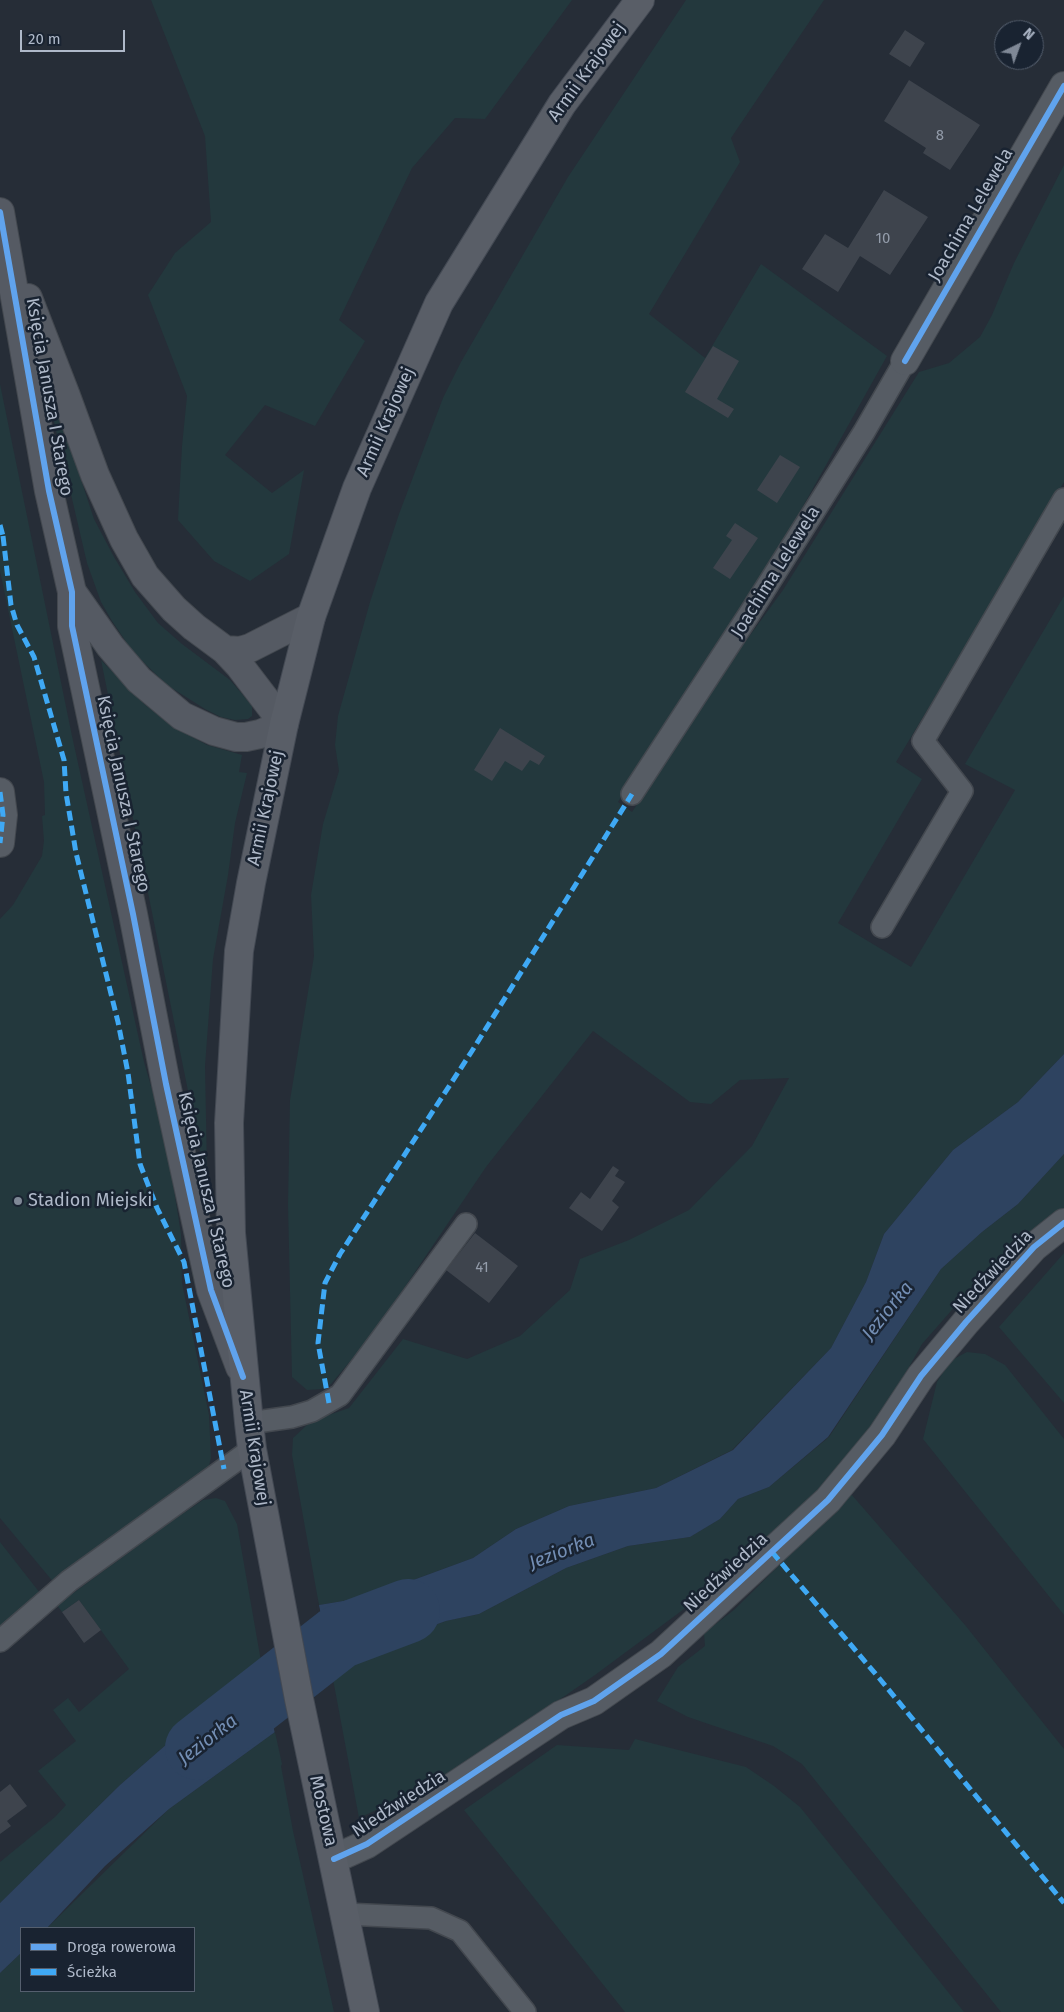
<!DOCTYPE html>
<meta charset="utf-8">
<style>
body{margin:0}
#map{position:relative;width:1064px;height:2012px;overflow:hidden;background:#262d37;font-family:"Fira Sans",sans-serif}
canvas{display:block}
.legend{position:absolute;left:20px;top:1927px;width:175px;height:65px;box-sizing:border-box;background:#192331;border:1px solid #555f6e;margin:0;padding:6px 9px;list-style:none;font-size:15px;color:#afb9c9}
.legend li{display:flex;align-items:center;gap:10px;height:25px}
.legend b{width:25px;border:1px solid #555f6e}
.north{position:absolute;left:994px;top:20px;width:50px;height:50px;box-sizing:border-box;background:#192331;border:1px solid #555f6e;border-radius:50%;rotate:42deg;font-size:14px;font-weight:700;line-height:20px;text-align:center;color:#afb9c9}
.north::after{content:'';display:block;margin:auto;width:18px;height:22px;background:#7f8896;clip-path:polygon(50% 0,100% 100%,50% 72%,0 100%)}
.scale{position:absolute;left:20px;top:30px;width:105px;height:22px;box-sizing:border-box;border:2px solid #afb9c9;border-top:0;padding-left:6px;font-size:15px;line-height:18px;white-space:nowrap;color:#afb9c9;-webkit-text-stroke:4px #192331;paint-order:stroke}
</style>
<div id="map">
<canvas width="1064" height="2012"></canvas>
<ul class="legend">
<li><b style="height:6px;background:#60a3ed"></b>Droga rowerowa</li>
<li><b style="height:6px;background:#3fa9f5"></b>Ścieżka</li>
</ul>
<div class="north">N</div>
<div class="scale">20 m</div>
</div>
<script>
const c = document.querySelector('canvas').getContext('2d');
c.lineJoin = 'round';
function fill(path, color) {
  c.fillStyle = color;
  c.fill(path, 'evenodd');
}
function toPath(rows) {
  const path = new Path2D();
  for (const r of rows) {
    path.moveTo(r[0], r[1]);
    for (let i = 2; i < r.length; i += 2) path.lineTo(r[i], r[i + 1]);
  }
  return path;
}
function trace(path, color, width, dash) {
  c.strokeStyle = color;
  c.lineWidth = width;
  c.lineCap = dash ? 'butt' : 'round';
  c.setLineDash(dash || []);
  c.stroke(path);
}
function drawText(font, color, halo, rows, align = 'center') {
  c.font = font + ' "Fira Sans",sans-serif';
  c.lineWidth = 5;
  c.setLineDash([]);
  c.textBaseline = 'middle';
  c.strokeStyle = halo;
  c.fillStyle = color;
  for (const [text, x, y, turn = 0] of rows) {
    c.save();
    c.translate(x, y);
    c.rotate((+turn || 0) * Math.PI / 180);
    c.textAlign = isNaN(turn) ? turn : align;
    if (halo) c.strokeText(text, 0, 0);
    c.fillText(text, 0, 0);
    c.restore();
  }
}
fill(toPath([
 [151,0,572,0,485,119,455,118,412,168,339,320,365,341,315,426,265,405,225,455,272,493,304,470,289,554,250,581,214,561,178,520,182,446,187,396,148,295,175,253,211,222,205,136],
 [686,0,824,0,731,138,740,162,649,314,705,358,761,264,887,356,788,533,618,802,632,812,732,660,783,590,919,372,949,363,980,337,992,315,1014,263,1064,165,1064,482,896,762,922,779,838,923,911,967,1015,790,965,764,1064,596,1064,1054,1018,1102,953,1150,884,1234,866,1282,831,1348,732,1450,656,1488,569,1506,516,1529,473,1558,367,1597,319,1605,292,1455,293,1438,307,1425,323,1417,349,1408,403,1339,467,1359,520,1336,570,1290,580,1259,629,1240,689,1210,752,1146,789,1078,740,1080,711,1104,690,1102,593,1031,486,1167,373,1334,331,1384,321,1389,307,1390,292,1377,288,1205,290,1100,314,956,311,895,323,824,339,771,335,745,338,716,370,602,399,514,443,398,461,362,568,177],
 [42,370,59,413,94,519,114,557,135,592,158,623,182,644,230,680,243,695,252,706,252,716,248,719,235,720,221,717,205,709,167,685,133,652,112,621,101,602,87,563],
 [0,384,72,736,144,1062,165,1134,181,1234,182,1283,209,1415,211,1458,207,1473,55,1584,0,1518,0,919,13,905,42,856,44,841,42,816,45,815,44,782,0,571],
 [101,660,144,704,172,726,207,745,242,755,239,772,247,773,235,823,228,875,213,959,205,1066,207,1170,204,1170],
 [1064,1154,1064,1209,979,1279,922,1344,883,1413,817,1491,711,1589,595,1675,451,1775,359,1818,332,1674,387,1642,446,1621,479,1614,566,1568,628,1546,690,1537,720,1519,738,1499,769,1487,829,1437,941,1269,982,1232,1018,1204],
 [1064,1253,1064,1403,999,1327],
 [967,1352,985,1354,1005,1365,1064,1439,1064,1615,923,1439,937,1382,950,1361],
 [851,1494,965,1625,1064,1749,1064,2012,1001,2012,802,1764,773,1746,688,1717,657,1701,678,1667,705,1646,704,1633,734,1610],
 [216,1498,225,1501,237,1524,262,1667,176,1736,120,1785,0,1903,0,1862,55,1817,66,1805,38,1771,76,1741,53,1710,68,1698,79,1712,129,1669,79,1600,62,1612,57,1605,172,1521,203,1500],
 [0,1542,40,1593,0,1628],
 [275,1732,282,1764,281,1766,293,1831,334,2012,0,2012,0,1973,21,1953,21,1991,194,1991,194,1928,47,1928,169,1809],
 [635,1739,746,1767,774,1786,800,1807,964,2012,625,2012,464,1810,557,1745,629,1750]
]), '#23383d');
fill(toPath([
 [1064,1054,1064,1154,1018,1204,982,1232,941,1269,828,1437,769,1487,738,1499,720,1519,690,1537,628,1546,566,1568,479,1614,446,1621,387,1642,332,1674,319,1605,367,1597,473,1558,516,1529,569,1506,656,1488,733,1450,831,1348,866,1282,884,1234,953,1150,1018,1102],
 [262,1667,275,1732,169,1809,105,1866,47,1928,21,1928,21,1953,0,1973,0,1903,120,1785,176,1736]
]), '#2e4360');
fill(toPath([
 [318,1602,333,1676,330,1674,316,1605],
 [262,1664,264,1666,277,1731,275,1734]
]), '#262d37');
trace(toPath([
 [197,1748,339,1637,408,1611]
]), '#2e4360', 64);
fill(toPath([
 [905,30,925,43,910,67,889,54],
 [909,80,980,125,950,170,923,153,926,148,884,121],
 [884,190,928,217,890,275,860,256,838,292,802,269,825,234,848,248],
 [713,346,739,361,717,399,734,409,728,418,685,392],
 [780,455,800,467,777,503,757,490],
 [735,523,758,538,730,579,713,568,732,540,726,536],
 [500,728,545,756,539,765,530,760,522,771,505,761,492,781,474,770],
 [613,1166,619,1170,615,1176,625,1182,612,1201,619,1207,602,1231,569,1208,581,1192,590,1199],
 [475,1233,518,1266,489,1303,446,1270],
 [79,1600,101,1630,84,1643,62,1612],
 [10,1784,27,1806,7,1821,11,1826,0,1834,0,1792]
]), '#3e444d');
const lane = toPath([
 [632,794,750,613,864,432,905,361],
 [882,927,962,791,923,741,1064,499],
 [249,1423,292,1417,312,1411,340,1395,466,1224],
 [0,1641,69,1581,252,1449],
 [345,1914,431,1918,460,1931,525,2012]
]);
const street = toPath([
 [905,361,1064,86],
 [0,792,3,815,0,843],
 [334,1859,367,1844,561,1715,594,1701,661,1654,828,1500,882,1435,921,1376,966,1322,1034,1247,1064,1223]
]);
const secondary = toPath([
 [0,212,49,491,72,592,72,626,133,914,166,1084,211,1290,240,1367],
 [28,298,66,396,95,475,124,539,145,576,174,609,194,627,225,650,239,665,284,724,260,734,246,737,236,737,214,731,182,716,139,680,110,646,72,592],
 [225,650,240,651,250,648,311,617]
]);
const primary = toPath([
 [365,2012,299,1699,252,1449,249,1423,231,1233,229,1123,239,951,251,883,284,724,311,617,357,488,439,303,562,104,640,0]
]);
trace(lane, '#43484f', 24);
trace(street, '#43484f', 30);
trace(secondary, '#43484f', 30);
trace(primary, '#434953', 30);
trace(lane, '#565c64', 21);
trace(street, '#565c64', 28);
trace(secondary, '#555a63', 28);
trace(primary, '#595e67', 28);
trace(toPath([
 [0,525,3,536,0,537],
 [3,536,11,605,17,625,34,657,64,760,66,793,76,853,118,1022,128,1073,140,1164,157,1208,184,1262,224,1469],
 [0,792,3,815,0,843],
 [329,1403,318,1343,325,1283,340,1254,472,1051,632,794],
 [772,1552,879,1678,1064,1903]
]), '#3fa9f5', 5, [10, 5]);
trace(toPath([
 [0,212,49,491,72,592,72,626,133,914,166,1084,211,1290,243,1377],
 [905,361,1064,86],
 [334,1859,367,1844,561,1715,594,1701,661,1654,828,1500,882,1435,921,1376,966,1322,1034,1247,1064,1223]
]), '#60a3ed', 6);
for (const [x, y, r, color] of [
 [18,1201,5,"#7f8896"]
]) {
  const dot = new Path2D();
  dot.arc(x, y, r, 0, 2 * Math.PI);
  c.fillStyle = color;
  c.fill(dot);
  trace(dot, '#192331', 2);
}
drawText('15px', '#939caa', null, [
 ["8",940,136],
 ["10",883,239],
 ["41",482,1268]
]);
drawText('18px', '#afb9c9', '#192331', [
 ["Armii Krajowej",587,72,-54],
 ["Joachima Lelewela",971,215,-60],
 ["Księcia Janusza I Starego",49,397,80],
 ["Armii Krajowej",386,422,-66],
 ["Joachima Lelewela",776,572,-58],
 ["Księcia Janusza I Starego",123,794,78],
 ["Armii Krajowej",266,808,-78],
 ["Księcia Janusza I Starego",206,1190,77],
 ["Niedźwiedzia",993,1272,-47],
 ["Armii Krajowej",254,1448,81],
 ["Niedźwiedzia",726,1573,-43],
 ["Niedźwiedzia",399,1804,-33],
 ["Mostowa",323,1811,77]
]);
drawText('18px', '#afb9c9', '#192331', [
 ["Stadion Miejski",28,1201]
], 'left');
drawText('italic 19px', '#738eb4', '#192331', [
 ["Jeziorka",888,1311,-51],
 ["Jeziorka",562,1552,-21],
 ["Jeziorka",208,1740,-38]
]);
</script>
